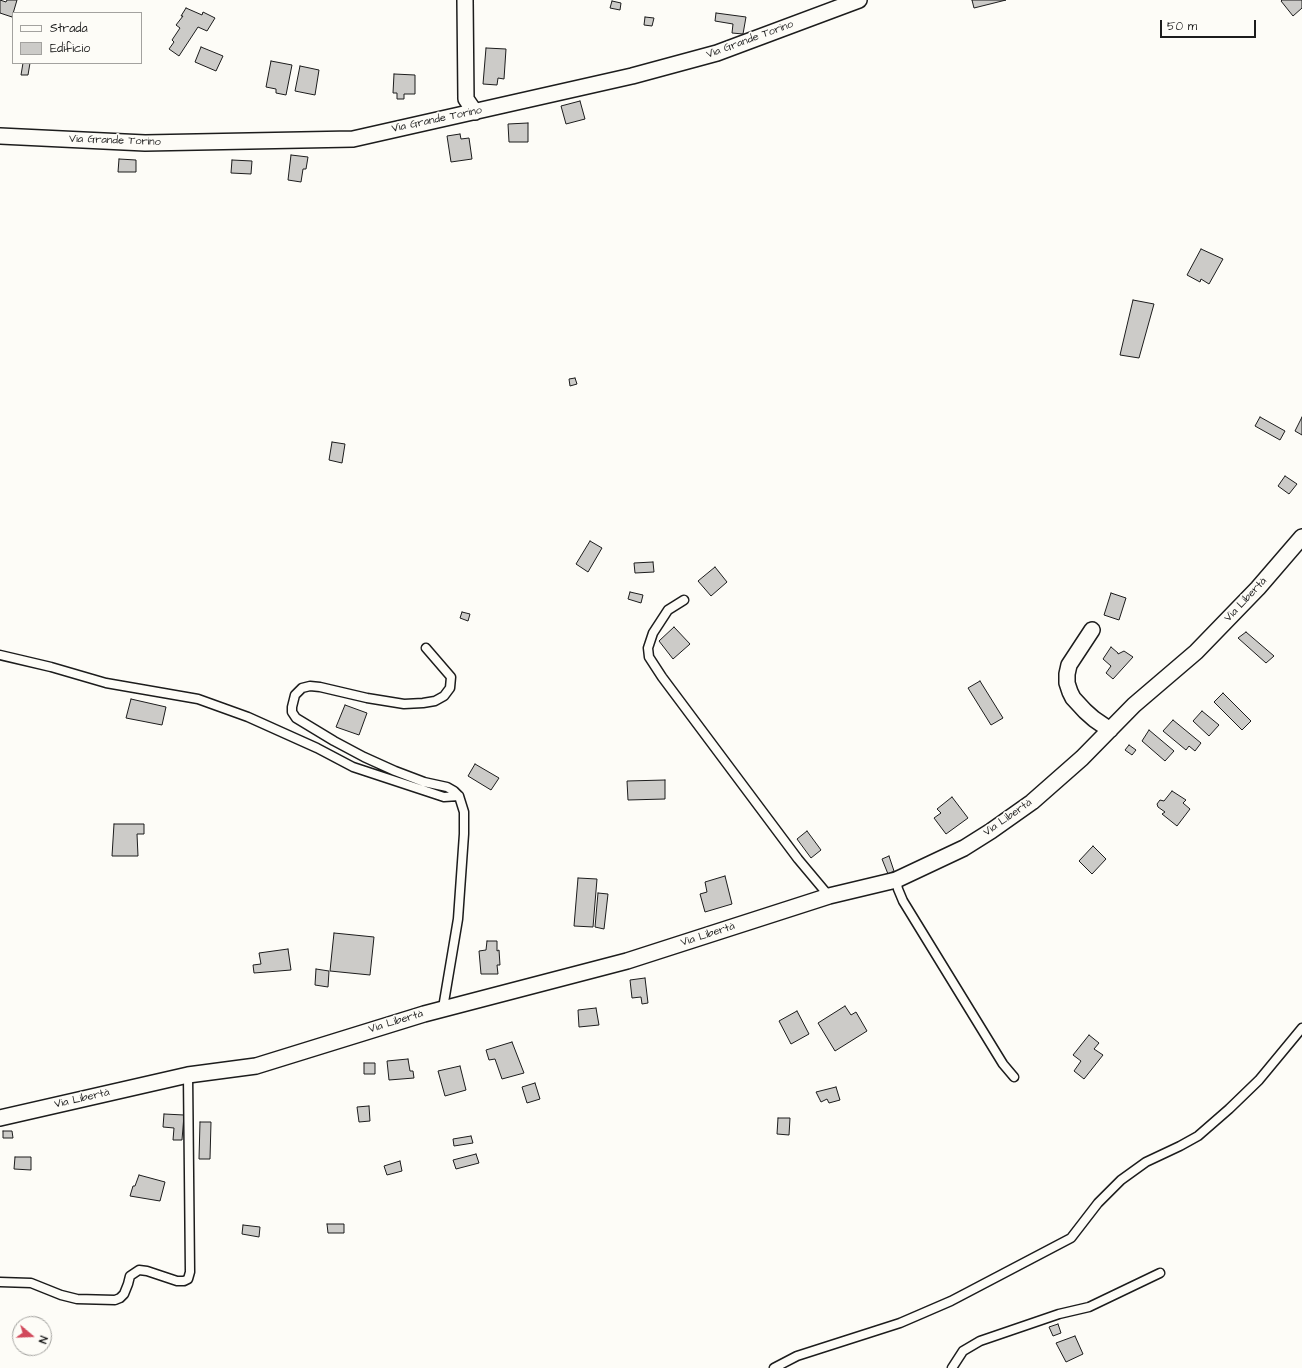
<!DOCTYPE html>
<meta charset="utf-8">
<style>
body{margin:0}
#map{position:relative;width:1302px;height:1368px;overflow:hidden;background:#fdfcf7;font-family:"Architects Daughter",sans-serif}
canvas{display:block}
.legend{position:absolute;left:12px;top:12px;width:130px;height:52px;box-sizing:border-box;background:#fdfcf7;border:1px solid #a3a29f;margin:0;padding:5px 7px;list-style:none;font-size:12px;color:#1c1c1c}
.legend li{display:flex;align-items:center;gap:8px;height:20px}
.legend b{width:20px;border:1px solid #a3a29f}
.north{position:absolute;left:12px;top:1316px;width:40px;height:40px;box-sizing:border-box;background:#fdfcf7;border:1px solid #a3a29f;border-radius:50%;rotate:109deg;font-size:11px;font-weight:700;line-height:16px;text-align:center;color:#1c1c1c}
.north::after{content:'';display:block;margin:auto;width:14px;height:18px;background:#d1495b;clip-path:polygon(50% 0,100% 100%,50% 72%,0 100%)}
.scale{position:absolute;left:1160px;top:20px;width:96px;height:18px;box-sizing:border-box;border:2px solid #1c1c1c;border-top:0;padding-left:5px;font-size:12px;line-height:14px;white-space:nowrap;color:#1c1c1c;-webkit-text-stroke:3px #fdfcf7;paint-order:stroke}
</style>
<div id="map">
<canvas width="1302" height="1368"></canvas>
<ul class="legend">
<li><b style="height:5px;background:#fdfcf7"></b>Strada</li>
<li><b style="height:11px;background:#cccbc8"></b>Edificio</li>
</ul>
<div class="north">N</div>
<div class="scale">50 m</div>
</div>
<script>
const c = document.querySelector('canvas').getContext('2d');
c.lineJoin = 'round';
function fill(path, color) {
  c.fillStyle = color;
  c.fill(path, 'evenodd');
}
function toPath(rows) {
  const path = new Path2D();
  for (const r of rows) {
    path.moveTo(r[0], r[1]);
    for (let i = 2; i < r.length; i += 2) path.lineTo(r[i], r[i + 1]);
  }
  return path;
}
function trace(path, color, width, dash) {
  c.strokeStyle = color;
  c.lineWidth = width;
  c.lineCap = dash ? 'butt' : 'round';
  c.setLineDash(dash || []);
  c.stroke(path);
}
function drawText(font, color, halo, rows, align = 'center') {
  c.font = font + ' "Architects Daughter",sans-serif';
  c.lineWidth = 3.5;
  c.setLineDash([]);
  c.textBaseline = 'middle';
  c.strokeStyle = halo;
  c.fillStyle = color;
  for (const [text, x, y, turn = 0] of rows) {
    c.save();
    c.translate(x, y);
    c.rotate((+turn || 0) * Math.PI / 180);
    c.textAlign = isNaN(turn) ? turn : align;
    if (halo) c.strokeText(text, 0, 0);
    c.fillText(text, 0, 0);
    c.restore();
  }
}
const building = toPath([
 [0,0,6,2,7,0,17,0,12,17,0,13,0,0],
 [972,0,1006,0,974,8,972,0],
 [1282,0,1302,0,1302,8,1293,16,1281,1,1282,0],
 [612,1,621,3,620,10,610,8,612,1],
 [186,8,202,15,203,12,215,18,207,31,198,27,179,56,169,49,174,42,172,40,180,28,176,25,183,16,181,16,186,8],
 [716,13,746,17,743,34,732,33,733,24,715,21,716,13],
 [645,17,654,18,652,26,644,25,645,17],
 [201,47,223,56,216,71,195,62,201,47],
 [486,48,506,49,504,79,498,78,497,85,483,84,486,48],
 [271,61,292,65,286,95,276,93,276,89,266,87,271,61],
 [23,63,30,63,28,75,21,75,23,63],
 [300,66,319,70,315,95,295,91,300,66],
 [394,74,415,75,415,94,404,94,404,99,397,99,397,93,393,93,394,74],
 [580,101,585,119,566,124,561,106,580,101],
 [528,123,528,142,509,142,508,124,528,123],
 [460,134,461,139,469,138,472,159,451,162,447,136,460,134],
 [291,155,308,157,306,169,303,169,301,182,288,180,291,155],
 [119,159,136,160,136,172,118,172,119,159],
 [232,160,252,161,251,174,231,173,232,160],
 [1201,249,1223,259,1209,284,1201,279,1200,282,1187,275,1201,249],
 [1133,300,1154,304,1139,358,1120,355,1133,300],
 [575,378,577,384,570,386,569,379,575,378],
 [1260,417,1285,431,1280,440,1255,426,1260,417],
 [1302,417,1302,435,1295,431,1302,417],
 [332,442,345,444,342,463,329,460,332,442],
 [1285,476,1297,484,1289,494,1278,486,1285,476],
 [590,541,602,548,588,572,576,564,590,541],
 [653,562,654,572,635,573,634,563,653,562],
 [715,567,727,582,711,596,698,581,715,567],
 [630,592,643,595,641,603,628,599,630,592],
 [1111,593,1126,598,1119,620,1104,615,1111,593],
 [462,612,470,614,468,621,460,618,462,612],
 [674,627,690,644,673,659,659,641,674,627],
 [1246,632,1274,656,1266,663,1238,638,1246,632],
 [1111,647,1118,653,1118,654,1124,651,1133,657,1113,679,1106,673,1111,666,1103,659,1111,647],
 [980,681,1003,718,991,725,968,688,980,681],
 [1223,693,1251,721,1242,730,1214,702,1223,693],
 [131,699,166,707,162,725,126,718,131,699],
 [345,705,367,713,359,735,336,727,345,705],
 [1202,711,1219,725,1209,736,1193,721,1202,711],
 [1173,720,1201,743,1195,751,1189,746,1186,750,1163,731,1173,720],
 [1149,730,1174,751,1165,761,1142,741,1149,730],
 [1129,745,1136,750,1132,755,1125,750,1129,745],
 [475,764,499,778,491,790,468,776,475,764],
 [665,780,665,799,628,800,627,781,665,780],
 [1172,791,1186,800,1183,803,1190,809,1177,826,1162,814,1165,812,1158,807,1157,804,1160,800,1164,801,1172,791],
 [952,797,968,818,946,834,934,818,941,813,937,809,952,797],
 [114,824,144,824,144,834,137,834,138,856,112,856,114,824],
 [807,831,821,850,811,858,797,839,807,831],
 [1093,846,1106,859,1092,874,1079,861,1093,846],
 [889,856,894,871,888,874,882,859,889,856],
 [725,876,732,904,705,912,700,894,707,892,705,882,725,876],
 [578,878,597,879,593,927,574,926,578,878],
 [598,893,608,894,604,929,595,927,598,893],
 [334,933,374,937,370,975,330,971,334,933],
 [487,941,497,941,497,951,499,950,500,965,497,965,498,974,481,974,479,951,486,950,487,941],
 [288,949,291,970,254,973,253,965,261,964,259,953,288,949],
 [316,969,329,971,328,987,315,985,316,969],
 [645,978,648,1003,642,1004,641,997,632,998,630,980,645,978],
 [845,1006,851,1015,856,1012,867,1031,835,1051,818,1023,845,1006],
 [596,1008,599,1025,579,1027,578,1010,596,1008],
 [797,1011,809,1034,791,1044,779,1021,797,1011],
 [1089,1035,1099,1043,1094,1049,1103,1055,1084,1079,1074,1071,1081,1061,1073,1055,1089,1035],
 [512,1042,524,1073,502,1079,495,1059,489,1060,486,1050,512,1042],
 [408,1059,410,1071,413,1071,414,1078,389,1080,387,1061,408,1059],
 [364,1063,375,1063,375,1074,364,1074,364,1063],
 [460,1066,466,1090,445,1096,438,1071,460,1066],
 [535,1083,540,1099,527,1103,522,1087,535,1083],
 [836,1087,840,1100,829,1103,827,1099,821,1102,816,1092,836,1087],
 [369,1106,370,1121,359,1122,357,1107,369,1106],
 [164,1114,184,1115,182,1140,173,1140,174,1128,163,1127,164,1114],
 [778,1118,790,1118,789,1135,777,1134,778,1118],
 [200,1122,211,1122,210,1159,199,1159,200,1122],
 [3,1131,12,1131,13,1138,3,1138,3,1131],
 [471,1136,473,1143,454,1146,453,1139,471,1136],
 [476,1154,479,1163,456,1169,453,1160,476,1154],
 [15,1157,31,1157,31,1170,14,1169,15,1157],
 [400,1161,402,1171,387,1175,384,1166,400,1161],
 [139,1175,165,1182,160,1201,130,1196,133,1186,135,1186,139,1175],
 [327,1224,344,1224,344,1233,328,1233,327,1224],
 [243,1225,260,1227,259,1237,242,1234,243,1225],
 [1058,1324,1061,1333,1053,1336,1049,1327,1058,1324],
 [1075,1336,1083,1354,1066,1362,1056,1343,1075,1336]
]);
fill(building, '#cccbc8');
trace(building, '#1c1c1c', 1);
const service = toPath([
 [684,600,668,610,653,633,648,648,649,657,662,677,798,859,829,896],
 [426,648,451,677,450,688,444,696,435,701,423,703,404,704,367,698,320,687,310,686,302,688,295,695,292,707,292,712,296,718,334,741,364,757,395,771,424,782,447,787,454,791,459,796,464,812,464,834,458,919,443,1008],
 [0,655,51,667,106,683,198,699,248,717,317,748,353,767,444,797,459,796],
 [896,880,898,889,903,901,1003,1064,1014,1077],
 [0,1282,31,1283,61,1295,77,1299,115,1300,120,1298,124,1294,128,1284,130,1276,139,1270,147,1271,177,1281,184,1281,188,1279,190,1272,188,1075],
 [774,1368,797,1356,900,1323,951,1301,1071,1238,1098,1203,1121,1180,1146,1162,1180,1146,1198,1136,1229,1109,1259,1080,1302,1028],
 [952,1368,963,1351,980,1341,1059,1314,1089,1307,1160,1273]
]);
const minor = toPath([
 [465,0,466,99,475,112],
 [0,136,145,143,353,139,632,76,717,53,859,0],
 [1092,630,1069,665,1067,674,1067,683,1070,692,1073,698,1085,711,1094,719,1110,730],
 [0,1118,188,1075,256,1066,424,1014,627,961,829,896,896,880,964,848,991,831,1032,802,1082,758,1134,705,1196,652,1258,588,1302,537]
]);
trace(service, '#1c1c1c', 11);
trace(minor, '#1c1c1c', 18);
trace(service, '#fdfcf7', 8);
trace(minor, '#fdfcf7', 15);
drawText('11px', '#1c1c1c', '#fdfcf7', [
 ["Via Grande Torino",750,40,-20],
 ["Via Grande Torino",437,120,-12],
 ["Via Grande Torino",115,141,2],
 ["Via Libertà",1246,600,-47],
 ["Via Libertà",1008,818,-35],
 ["Via Libertà",708,935,-18],
 ["Via Libertà",396,1022,-17],
 ["Via Libertà",82,1099,-13]
]);
</script>
